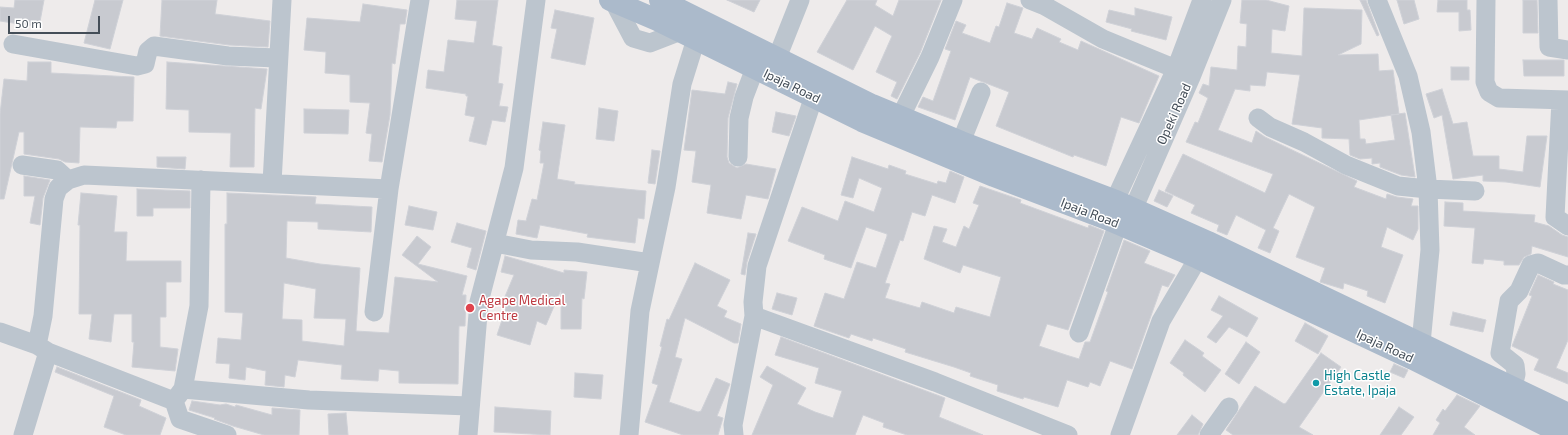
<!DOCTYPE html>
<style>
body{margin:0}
#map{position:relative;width:1568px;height:435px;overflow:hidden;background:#eeebeb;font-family:"Exo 2",sans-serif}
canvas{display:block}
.scale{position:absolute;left:8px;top:16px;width:92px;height:18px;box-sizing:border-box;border:2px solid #444e58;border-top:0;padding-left:5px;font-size:12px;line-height:14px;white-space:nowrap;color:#444e58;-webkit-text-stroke:3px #fff;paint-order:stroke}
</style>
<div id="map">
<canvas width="1568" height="435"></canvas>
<div class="scale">50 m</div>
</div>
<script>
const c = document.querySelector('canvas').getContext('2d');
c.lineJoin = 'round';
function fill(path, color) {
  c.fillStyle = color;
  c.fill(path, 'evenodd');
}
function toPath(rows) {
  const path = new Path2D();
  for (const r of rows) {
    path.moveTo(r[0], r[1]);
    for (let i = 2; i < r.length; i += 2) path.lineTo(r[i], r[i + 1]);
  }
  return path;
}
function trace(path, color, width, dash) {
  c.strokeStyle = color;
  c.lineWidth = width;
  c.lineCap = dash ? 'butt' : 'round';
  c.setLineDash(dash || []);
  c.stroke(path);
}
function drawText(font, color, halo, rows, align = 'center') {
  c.font = font + ' "Exo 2",sans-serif';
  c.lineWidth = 3;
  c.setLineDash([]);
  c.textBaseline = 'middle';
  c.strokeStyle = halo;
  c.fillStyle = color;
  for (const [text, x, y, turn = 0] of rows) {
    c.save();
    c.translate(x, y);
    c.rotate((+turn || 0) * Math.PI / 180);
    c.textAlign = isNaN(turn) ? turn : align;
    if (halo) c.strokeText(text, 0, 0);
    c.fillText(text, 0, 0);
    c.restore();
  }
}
const building = toPath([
 [15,0,44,0,39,27,0,21,0,7,14,8,15,0],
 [95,0,123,0,110,49,84,43,95,0],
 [162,0,217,0,215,14,270,21,268,47,229,45,160,36,162,0],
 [457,0,498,0,492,45,502,47,498,83,503,84,499,106,508,107,505,122,492,120,486,145,469,141,475,117,465,115,468,96,466,96,466,94,426,88,428,70,444,72,448,40,474,43,477,21,455,19,457,0],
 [727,0,760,0,754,12,727,0],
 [847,0,877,0,875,5,893,16,899,0,941,0,920,53,897,99,891,96,897,82,876,72,892,36,875,26,853,70,817,52,847,0],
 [1242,0,1266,0,1289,6,1285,31,1272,29,1271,53,1302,56,1304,8,1362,10,1361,44,1338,55,1378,54,1379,71,1393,70,1399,114,1359,120,1360,139,1365,139,1366,144,1395,140,1391,115,1405,113,1415,177,1401,175,1380,167,1380,163,1372,164,1372,158,1360,159,1350,155,1349,139,1322,138,1322,128,1292,124,1300,75,1267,72,1265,86,1250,85,1250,91,1235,89,1218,130,1252,143,1256,131,1265,137,1357,181,1354,187,1386,199,1387,194,1397,197,1413,199,1411,206,1418,206,1418,229,1413,240,1387,227,1381,247,1403,255,1385,303,1367,296,1368,291,1344,283,1343,289,1320,282,1325,268,1296,257,1315,207,1289,194,1273,228,1279,231,1270,253,1258,248,1266,230,1236,215,1227,235,1217,231,1219,225,1191,213,1195,205,1165,191,1183,154,1265,193,1273,174,1186,142,1195,122,1198,123,1208,98,1199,93,1203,84,1209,86,1211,67,1237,70,1238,46,1246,47,1247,24,1240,23,1242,0],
 [1360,0,1366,0,1379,35,1377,36,1360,0],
 [1397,0,1414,0,1419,19,1404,24,1397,0],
 [1438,0,1467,0,1467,10,1470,10,1471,30,1459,31,1459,12,1437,12,1438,0],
 [1523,0,1537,0,1538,33,1523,33,1523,0],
 [1007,3,1023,8,1014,33,1032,39,1037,28,1061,39,1059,42,1078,50,1081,41,1159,76,1139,123,1121,117,1106,166,1074,155,1073,157,996,126,1009,92,970,77,955,120,918,107,923,97,933,101,951,51,945,49,956,21,966,25,962,33,990,43,996,26,999,27,1007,3],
 [363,4,407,10,405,24,400,24,395,64,392,63,390,115,382,162,369,161,372,134,366,133,370,103,350,102,350,75,325,73,326,52,304,50,307,18,360,22,363,4],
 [1135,8,1172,17,1166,40,1131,31,1132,29,1106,22,1109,10,1135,16,1135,8],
 [555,10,594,18,585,65,551,58,557,29,551,28,555,10],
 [1523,60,1564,60,1564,76,1524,76,1523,60],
 [28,62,51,62,51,73,134,77,133,121,117,121,116,128,80,127,79,163,65,162,59,159,24,154,24,132,19,132,4,199,0,199,0,114,4,79,27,81,28,62],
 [167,62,267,69,261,109,255,108,254,167,230,167,231,133,189,132,189,110,166,109,167,62],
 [1451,67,1469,67,1469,80,1451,80,1451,67],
 [728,82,737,84,728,118,727,157,729,163,737,168,746,164,776,169,768,199,746,195,741,219,707,213,711,185,692,182,696,151,684,150,692,90,725,94,728,82],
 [1442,89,1453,124,1467,122,1473,156,1499,156,1499,169,1523,172,1527,136,1547,136,1540,187,1506,182,1483,181,1483,175,1453,179,1442,115,1434,118,1426,94,1442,89],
 [599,108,618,111,614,141,596,139,599,108],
 [304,109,349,110,348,134,304,133,304,109],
 [776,112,796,116,789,136,772,132,776,112],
 [543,122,565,125,557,179,575,182,574,184,646,191,644,219,638,218,635,243,587,237,588,234,540,225,537,238,516,234,518,220,526,221,532,199,537,200,544,163,540,163,541,151,539,150,543,122],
 [652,150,660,151,655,184,648,183,652,150],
 [157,157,186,157,185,169,157,167,157,157],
 [852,157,888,169,889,165,906,171,905,174,937,184,938,181,946,183,950,171,964,177,955,203,932,195,925,216,912,212,903,241,900,240,885,283,890,284,885,298,920,308,922,302,954,313,956,307,990,317,1001,277,963,265,960,273,924,259,934,226,947,229,942,242,956,247,964,226,969,229,979,205,973,203,980,186,1021,200,1020,203,1088,228,1089,225,1104,231,1068,330,1047,324,1039,346,1066,355,1079,359,1085,342,1090,342,1108,292,1106,291,1124,240,1150,251,1144,263,1175,275,1168,287,1162,285,1132,369,1110,361,1100,386,1090,382,1088,387,1067,380,1058,407,1024,397,1023,399,997,391,998,385,970,376,971,373,954,367,905,352,906,349,873,338,872,341,851,334,849,338,814,326,825,293,844,299,857,262,876,268,887,236,887,234,866,227,851,268,824,259,825,255,788,241,802,207,838,221,845,201,874,212,882,188,859,178,853,198,841,195,852,157],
 [24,176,50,180,43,198,40,225,30,223,35,196,24,196,24,176],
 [137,189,190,191,190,208,153,208,153,216,137,216,137,189],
 [1159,190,1173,196,1167,207,1154,201,1159,190],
 [81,193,117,196,114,232,127,232,126,261,181,261,181,282,166,282,166,317,160,317,160,347,178,349,175,371,132,367,134,342,132,342,132,314,114,314,111,342,89,339,92,314,79,314,80,225,78,225,81,193],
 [227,193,316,197,315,204,372,207,371,232,318,229,318,222,287,221,286,258,320,264,360,268,356,331,389,333,395,277,438,282,402,255,417,236,431,247,418,264,467,276,462,295,466,295,465,326,459,326,458,384,399,383,399,371,379,369,378,381,341,379,342,365,298,360,295,377,285,375,284,387,265,385,266,371,246,367,245,380,229,378,230,364,216,363,218,338,241,340,243,313,225,312,225,224,227,224,227,193],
 [284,283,316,289,314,318,346,319,344,346,302,341,302,320,282,319,284,283],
 [1445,202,1463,203,1463,211,1535,215,1534,222,1549,226,1562,235,1568,237,1568,257,1532,246,1531,254,1524,257,1519,265,1504,265,1504,261,1484,259,1483,264,1472,263,1475,228,1444,226,1445,202],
 [409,206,437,212,433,230,405,225,409,206],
 [457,223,486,231,476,270,467,267,472,248,451,242,457,223],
 [748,233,756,234,747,262,745,275,741,274,748,233],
 [505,256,564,273,564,270,587,272,584,299,582,298,581,329,561,329,561,290,546,325,537,321,530,345,497,335,506,308,501,306,514,275,501,272,505,256],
 [695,263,730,280,717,306,727,311,724,317,741,324,738,343,734,343,685,318,675,357,682,359,669,402,698,412,701,411,716,378,730,384,717,416,723,418,718,435,683,435,645,422,658,385,652,383,662,347,660,346,667,319,669,320,695,263],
 [1538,275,1554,282,1553,284,1568,290,1568,340,1556,368,1568,373,1568,384,1534,370,1539,359,1512,346,1532,296,1529,295,1538,275],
 [777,293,797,298,792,315,772,309,777,293],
 [1219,296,1258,318,1247,337,1229,327,1216,343,1207,337,1223,316,1211,310,1219,296],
 [1453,312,1486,320,1483,332,1450,325,1453,312],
 [1305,323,1328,336,1318,354,1295,341,1305,323],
 [781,337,945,398,939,417,983,435,907,435,883,427,884,423,863,415,855,435,752,435,773,385,760,377,767,366,806,388,797,404,815,412,833,418,842,391,815,383,819,368,775,355,781,337],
 [1185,340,1204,353,1202,356,1221,370,1205,392,1183,375,1184,373,1170,363,1185,340],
 [1246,342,1260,352,1239,384,1225,374,1246,342],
 [1321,353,1341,367,1299,427,1313,435,1233,435,1226,430,1255,386,1284,404,1286,403,1321,353],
 [1394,364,1408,370,1404,378,1390,372,1394,364],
 [57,367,141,400,139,406,166,418,160,435,126,435,104,427,114,396,55,372,57,367],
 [575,373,603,375,601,399,574,397,575,373],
 [1457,395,1480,406,1464,427,1475,435,1433,435,1440,423,1436,420,1443,409,1445,411,1457,395],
 [192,401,220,405,226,404,235,407,236,405,272,415,272,408,300,410,299,435,264,435,233,426,214,419,215,418,189,410,192,401],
 [495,407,551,411,550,435,494,432,495,407],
 [1399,407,1414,417,1401,435,1380,435,1399,407],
 [346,413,348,435,329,435,328,414,346,413],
 [1192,415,1203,424,1198,435,1177,435,1192,415]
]);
fill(building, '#c8cad0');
trace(building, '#cfd1d7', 1);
trace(toPath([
 [1030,0,1045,6,1103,39,1176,69],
 [1377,0,1408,76,1421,132,1428,189,1430,250,1421,343],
 [1486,0,1485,82,1489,92,1499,98,1568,100],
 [1548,0,1549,47,1568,50],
 [614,2,633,38,650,43,681,31],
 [13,44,137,66,145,64,148,51,154,46,228,56,277,58],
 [777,58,800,0],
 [1561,100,1555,217,1568,226],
 [901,116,930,57,953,0],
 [1258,118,1270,127,1304,142,1346,165,1398,186,1428,189,1475,191],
 [961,142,981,92],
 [738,157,739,118,744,97,755,68],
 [22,165,57,170,68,180],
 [272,183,282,0],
 [1109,213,1176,69,1202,0],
 [1128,221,1191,77,1222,0],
 [495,243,531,250,577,252,650,263],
 [374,312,389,189,420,0],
 [754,316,935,382,1068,435],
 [0,332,37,345,48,352,174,401,180,419,227,435],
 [1079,333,1118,224],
 [37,345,43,316,54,199,58,188,68,180,84,175,389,189],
 [1513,387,1516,374,1515,365,1500,353,1509,301,1519,291,1531,265,1538,263,1564,275,1568,275],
 [183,389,199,306,201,180],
 [174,401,183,389,309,400,469,406],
 [23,435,48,352],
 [468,435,479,302,514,168,536,0],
 [629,435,640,311,666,187,682,84,696,39],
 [734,435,733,425,754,316,753,302,757,266,814,96],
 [1120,435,1161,321,1198,258],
 [1209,435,1229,407]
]), '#bcc5ce', 19);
trace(toPath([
 [610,0,657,20,862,121,994,176,1107,219,1198,258,1413,359,1565,435],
 [660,0,872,105,961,142,1116,201,1208,242,1568,414]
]), '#abbacb', 22);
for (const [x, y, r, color] of [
 [470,308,5,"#e0444e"],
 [1316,383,4,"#0f9aa8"]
]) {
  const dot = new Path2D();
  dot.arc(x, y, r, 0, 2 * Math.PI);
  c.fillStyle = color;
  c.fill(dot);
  trace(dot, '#fff', 1.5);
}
drawText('13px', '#444e58', '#fff', [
 ["Ipaja Road",792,86,26],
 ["Opeki Road",1174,114,-66],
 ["Ipaja Road",1090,213,21],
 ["Ipaja Road",1385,346,25]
]);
drawText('13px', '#be3a42', '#fff', [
 ["Agape Medical",479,301],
 ["Centre",479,316]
], 'left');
drawText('13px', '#0d838f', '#fff', [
 ["High Castle",1324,376],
 ["Estate, Ipaja",1324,391]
], 'left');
</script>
